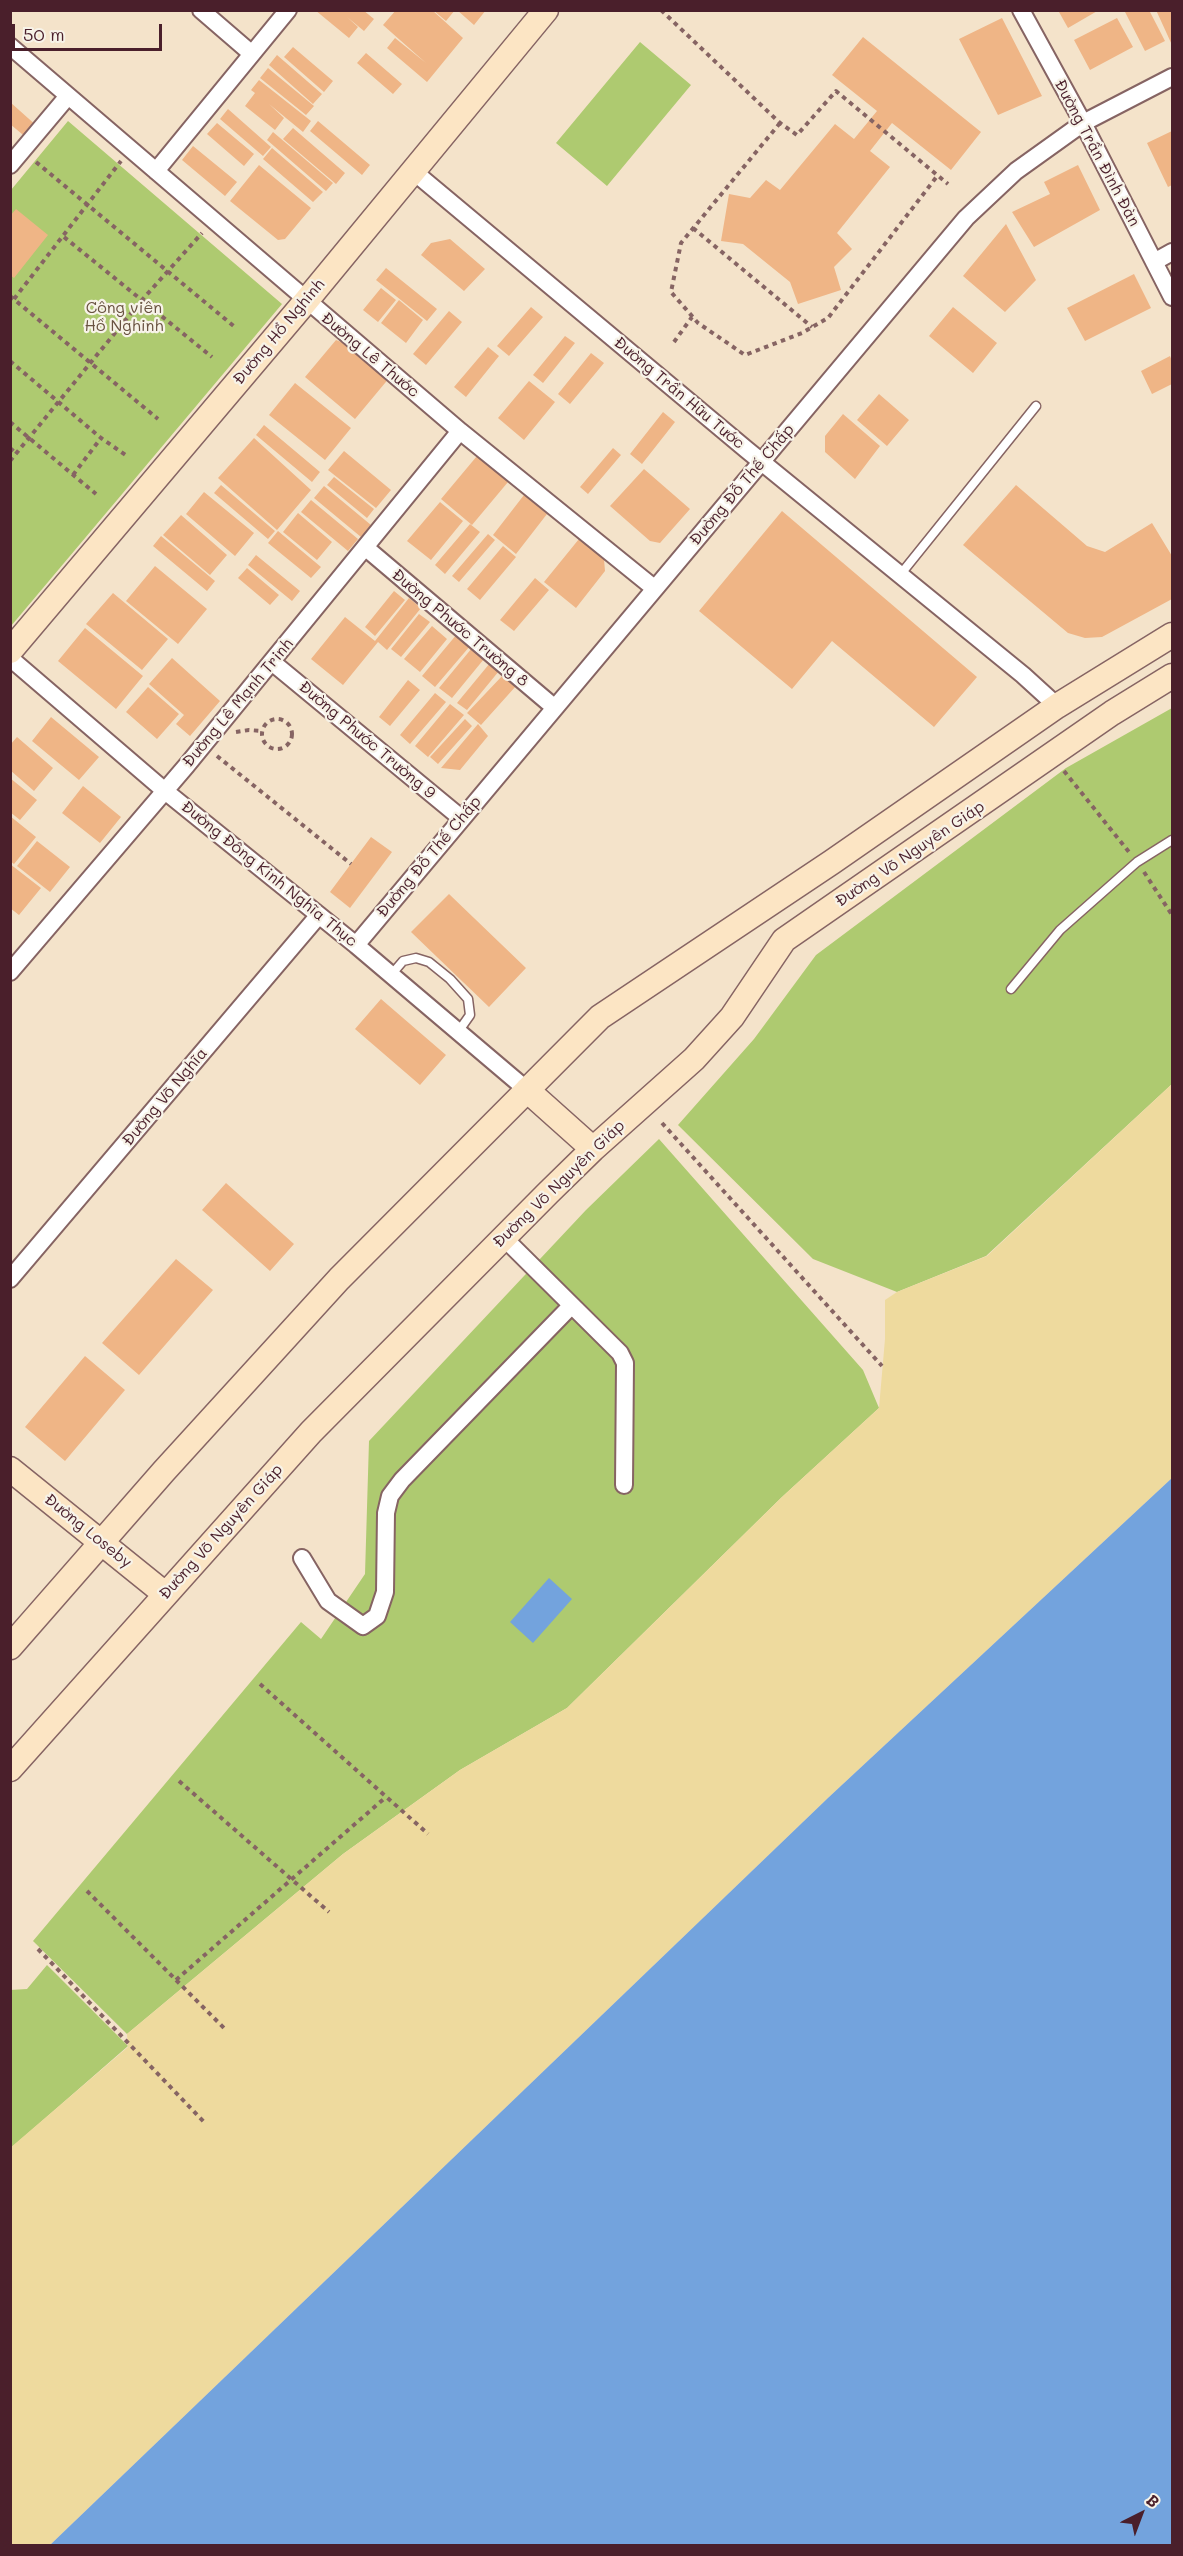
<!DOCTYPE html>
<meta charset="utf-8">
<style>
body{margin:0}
#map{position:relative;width:1183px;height:2556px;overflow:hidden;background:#f4e3ca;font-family:Mali,sans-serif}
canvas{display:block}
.frame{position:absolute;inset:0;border:12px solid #4a1f2b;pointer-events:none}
.north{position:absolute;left:1111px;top:2484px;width:60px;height:60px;-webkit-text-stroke:4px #f7f3e8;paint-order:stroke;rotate:42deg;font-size:16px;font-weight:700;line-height:24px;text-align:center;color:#4a1f2b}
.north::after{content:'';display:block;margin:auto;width:21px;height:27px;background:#4a1f2b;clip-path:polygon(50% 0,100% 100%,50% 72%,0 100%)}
.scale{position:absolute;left:12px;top:24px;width:150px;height:27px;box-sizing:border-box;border:3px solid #4a1f2b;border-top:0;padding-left:8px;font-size:18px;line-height:21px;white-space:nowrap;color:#4a1f2b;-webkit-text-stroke:4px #f7f3e8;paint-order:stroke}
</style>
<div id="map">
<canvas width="1183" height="2556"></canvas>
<div class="frame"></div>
<div class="north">B</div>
<div class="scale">50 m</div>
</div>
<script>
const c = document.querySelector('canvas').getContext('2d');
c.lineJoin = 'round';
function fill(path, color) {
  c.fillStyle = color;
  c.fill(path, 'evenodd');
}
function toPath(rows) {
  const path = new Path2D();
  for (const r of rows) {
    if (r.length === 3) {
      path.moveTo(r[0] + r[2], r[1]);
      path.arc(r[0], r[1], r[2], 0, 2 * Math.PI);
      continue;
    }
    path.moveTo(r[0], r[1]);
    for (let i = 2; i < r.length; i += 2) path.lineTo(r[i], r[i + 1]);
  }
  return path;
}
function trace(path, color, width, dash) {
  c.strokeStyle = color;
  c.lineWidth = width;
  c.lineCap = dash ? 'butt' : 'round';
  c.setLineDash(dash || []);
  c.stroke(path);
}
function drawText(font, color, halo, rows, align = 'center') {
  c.font = font + ' Mali,sans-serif';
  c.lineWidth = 4.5;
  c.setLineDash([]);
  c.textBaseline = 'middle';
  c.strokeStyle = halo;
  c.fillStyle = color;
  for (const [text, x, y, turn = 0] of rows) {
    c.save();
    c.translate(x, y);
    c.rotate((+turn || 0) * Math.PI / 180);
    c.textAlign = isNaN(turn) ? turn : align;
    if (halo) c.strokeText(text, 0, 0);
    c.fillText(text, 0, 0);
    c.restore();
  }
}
fill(toPath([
 [640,42,691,85,607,186,556,143],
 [68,121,282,304,11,626,11,190],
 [1172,708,1172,1084,986,1256,897,1292,813,1259,678,1125,754,1039,816,955,1066,768],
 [659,1139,863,1370,879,1408,782,1497,567,1708,460,1770,343,1854,127,2034,33,1941,301,1622,321,1639,365,1574,369,1441,586,1210],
 [47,1965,128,2046,11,2148,10,1990,27,1989]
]), '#aeca70');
fill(toPath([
 [1172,1084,1172,1478,829,1797,50,2545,11,2545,10,2148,128,2047,127,2034,343,1854,460,1770,567,1708,782,1497,879,1408,885,1339,885,1300,897,1292,987,1256]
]), '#eeda9e');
fill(toPath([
 [1172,1478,1172,2545,50,2545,829,1797],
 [549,1578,572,1599,533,1643,510,1622]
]), '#73a3dd');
fill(toPath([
 [315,10,363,10,374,19,364,31,347,17,358,27,349,38],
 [396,10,432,10,463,38,427,82,387,48,395,38,426,63,383,25],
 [433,10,455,10,446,21],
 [457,10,486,10,474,25],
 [1061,10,1099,10,1068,28,1059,12],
 [1124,10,1149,10,1165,41,1145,51],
 [1156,10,1172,10,1172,45],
 [1002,18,1042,96,998,115,959,39],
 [1117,18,1133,47,1090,70,1074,40],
 [863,37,981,132,951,170,892,123,870,151,890,167,837,233,852,249,834,267,841,290,798,304,790,282,743,244,721,241,729,194,750,198,766,180,780,190,835,124,854,139,877,111,832,75],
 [293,47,333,81,324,92,284,57],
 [366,53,402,84,393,94,357,63],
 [277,55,322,94,313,104,269,65],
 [268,68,314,106,306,115,260,78],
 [259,80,311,121,303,132,269,104,284,118,275,130,245,106,255,93,251,90],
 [10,102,38,127,28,139,10,124],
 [228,109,271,147,263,156,220,119],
 [318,121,370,165,362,175,310,131],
 [217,123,254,154,244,166,207,134],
 [293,128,345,173,336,184,283,139],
 [1172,131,1172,185,1168,187,1147,143],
 [273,132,333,183,326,191,267,140],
 [193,146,237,182,225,196,182,160],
 [272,148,323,192,313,202,263,159],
 [259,165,311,208,285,239,278,240,230,201],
 [1078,165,1100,210,1034,247,1012,212,1050,194,1044,182],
 [16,209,48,235,14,278,10,275,10,216],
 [1006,224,1036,280,1005,312,963,276],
 [450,239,485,269,464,291,421,255,431,243],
 [386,268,437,309,427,321,376,280],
 [1134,274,1151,308,1085,341,1067,308],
 [381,288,396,300,378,322,363,310],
 [399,300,423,320,406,343,381,323],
 [531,307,543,317,509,356,497,346],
 [953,307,997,343,973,373,929,336],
 [449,311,462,322,426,365,413,354],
 [565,336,575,343,543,383,533,375],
 [336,340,354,347,390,377,355,419,305,377],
 [488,347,499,356,466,397,454,387],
 [591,353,604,363,570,404,558,394],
 [1170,356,1172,361,1172,384,1152,394,1141,371],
 [529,381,555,402,524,440,498,418],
 [295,383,351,428,325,460,269,415],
 [879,394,909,420,887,446,857,420],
 [663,412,675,422,642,464,630,454],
 [843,414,880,446,855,479,825,452,825,436],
 [264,425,320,472,312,482,256,435],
 [254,438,311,490,277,530,218,478],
 [613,448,621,455,588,494,580,487],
 [344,451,391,490,376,508,328,470],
 [477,456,508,482,472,525,441,499],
 [644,469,690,509,660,543,650,541,610,506],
 [334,477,374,509,367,518,327,485],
 [221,485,275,531,268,539,214,493],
 [1016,485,1087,546,1105,552,1152,523,1172,556,1172,599,1102,637,1085,638,1068,633,963,545],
 [324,486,371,525,361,537,314,498],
 [204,492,254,533,235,556,186,514],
 [524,495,547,514,516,554,493,535],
 [311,500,358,539,348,551,301,512],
 [440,502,463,521,431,560,407,541],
 [782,511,977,677,934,727,832,641,792,689,699,611],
 [298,513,332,542,317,560,283,532],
 [181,515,227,555,210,575,163,535],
 [470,524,480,532,445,574,435,565],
 [278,531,321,567,311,578,268,543],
 [488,534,495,540,459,582,452,576],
 [161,536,215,581,207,591,153,546],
 [579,539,604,559,605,571,576,608,544,582],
 [503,546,516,557,480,600,467,589],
 [256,555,300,591,292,601,248,565],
 [155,566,207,609,178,644,126,601],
 [247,568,279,595,270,605,238,578],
 [535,578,549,590,514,631,500,620],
 [394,591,405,600,375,636,365,627],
 [113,593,168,639,142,670,86,624],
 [409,598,421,608,387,650,378,642,343,685,311,659,345,617,375,641],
 [419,614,430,622,401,657,391,649],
 [432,626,447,639,420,672,404,659],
 [85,628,143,676,116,709,58,661],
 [457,634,470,646,435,687,422,676],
 [472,648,484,659,452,698,439,688],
 [172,658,220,701,190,736,176,724,184,715,149,684],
 [490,663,499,671,467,710,457,703],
 [503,675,516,686,481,725,467,713],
 [408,680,420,690,390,726,379,717],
 [148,687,179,714,157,739,126,712],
 [435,693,446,702,410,744,400,735],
 [450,704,464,715,428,757,415,746],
 [51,717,99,757,79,780,32,741],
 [465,719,472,726,438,764,430,757],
 [478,724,488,736,460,770,441,768],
 [17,737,53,768,34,791,10,770,10,745],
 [10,778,37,800,20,820,10,812],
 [83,786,121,817,100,843,62,813],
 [10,816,36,837,14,864,10,861],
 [371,837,392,852,350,908,330,892],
 [37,841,70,867,50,892,17,866],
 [10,864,41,888,19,915,10,908],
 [449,894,526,968,489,1007,411,932],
 [381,999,446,1055,420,1085,355,1029],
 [226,1183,294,1244,270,1271,202,1210],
 [176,1259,213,1290,139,1375,102,1343],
 [85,1356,125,1390,65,1461,25,1427]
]), '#efb586');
const lane = toPath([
 [900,575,1036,406],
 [391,975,403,961,416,958,429,962,450,979,468,999,470,1015,458,1032],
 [1011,989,1060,930,1137,862,1172,840]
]);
const street = toPath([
 [201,10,252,54],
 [1021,10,1083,123,1172,297],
 [10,46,460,431,654,588],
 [10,165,68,96],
 [156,171,288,10],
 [413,171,747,450,1023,675,1057,706],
 [1154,262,1172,252],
 [366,548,555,708],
 [10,658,165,791,356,945,527,1090],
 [272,662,461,818],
 [356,945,966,218,1016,171,1083,123,1172,77],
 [10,972,187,765,460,431],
 [503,1237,620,1353,625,1363,624,1485],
 [10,1279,319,915],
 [302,1558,328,1601,363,1626,377,1616,385,1592,386,1513,390,1496,402,1480,571,1306]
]);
const secondary = toPath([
 [10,651,306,301,546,10],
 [527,1090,593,1149],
 [10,1469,165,1594],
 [10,1647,164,1471,339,1279,600,1017,832,862,1057,706,1172,635],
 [10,1769,311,1432,548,1193,593,1149,694,1059,732,1017,784,940,1112,713,1172,676]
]);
trace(lane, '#866463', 11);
trace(street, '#866463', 20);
trace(secondary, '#866463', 27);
trace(toPath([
 [661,10,780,123,797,135,836,91,948,184],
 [780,123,681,243,671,292,698,323,745,355,802,333,828,318,938,175],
 [36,162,236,328],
 [693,228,812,327],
 [64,237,212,357],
 [10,296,158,419],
 [14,299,121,161],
 [674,342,692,317],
 [10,361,101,438,127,456],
 [10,422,96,494],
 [10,448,17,454],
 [10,461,142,300,202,233],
 [73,475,101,438],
 [277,734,15],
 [236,732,249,730,262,731],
 [217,756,351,864],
 [1064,771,1129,852],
 [1144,872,1172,915],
 [662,1123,882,1366],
 [260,1684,428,1834],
 [179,1781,329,1912],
 [87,1891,224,2028],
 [38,1949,206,2124],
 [176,1980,386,1797]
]), '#866463', 4, [4.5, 4.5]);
trace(lane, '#fff', 8);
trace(street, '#fff', 16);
trace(secondary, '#fce5c4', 24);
drawText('16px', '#4a1f2b', '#f7f3e8', [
 ["Đường Trần Đình Đàn",1097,153,62],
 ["Đường Hồ Nghinh",279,332,-50],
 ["Đường Lê Thước",370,355,40],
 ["Đường Trần Hữu Tước",679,393,40],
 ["Đường Đỗ Thế Chấp",742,485,-50],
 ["Đường Phước Trường 8",460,628,40],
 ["Đường Lê Mạnh Trinh",238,703,-50],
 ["Đường Phước Trường 9",367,740,40],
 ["Đường Võ Nguyên Giáp",910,854,-34],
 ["Đường Đỗ Thế Chấp",429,857,-50],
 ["Đường Đông Kinh Nghĩa Thục",269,874,39],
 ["Đường Võ Nghĩa",165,1097,-50],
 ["Đường Võ Nguyên Giáp",559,1184,-44],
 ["Đường Loseby",88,1531,39],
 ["Đường Võ Nguyên Giáp",221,1532,-48]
]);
drawText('16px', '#685240', '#f7f3e8', [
 ["Công viên",124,308],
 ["Hồ Nghinh",124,326]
]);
</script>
